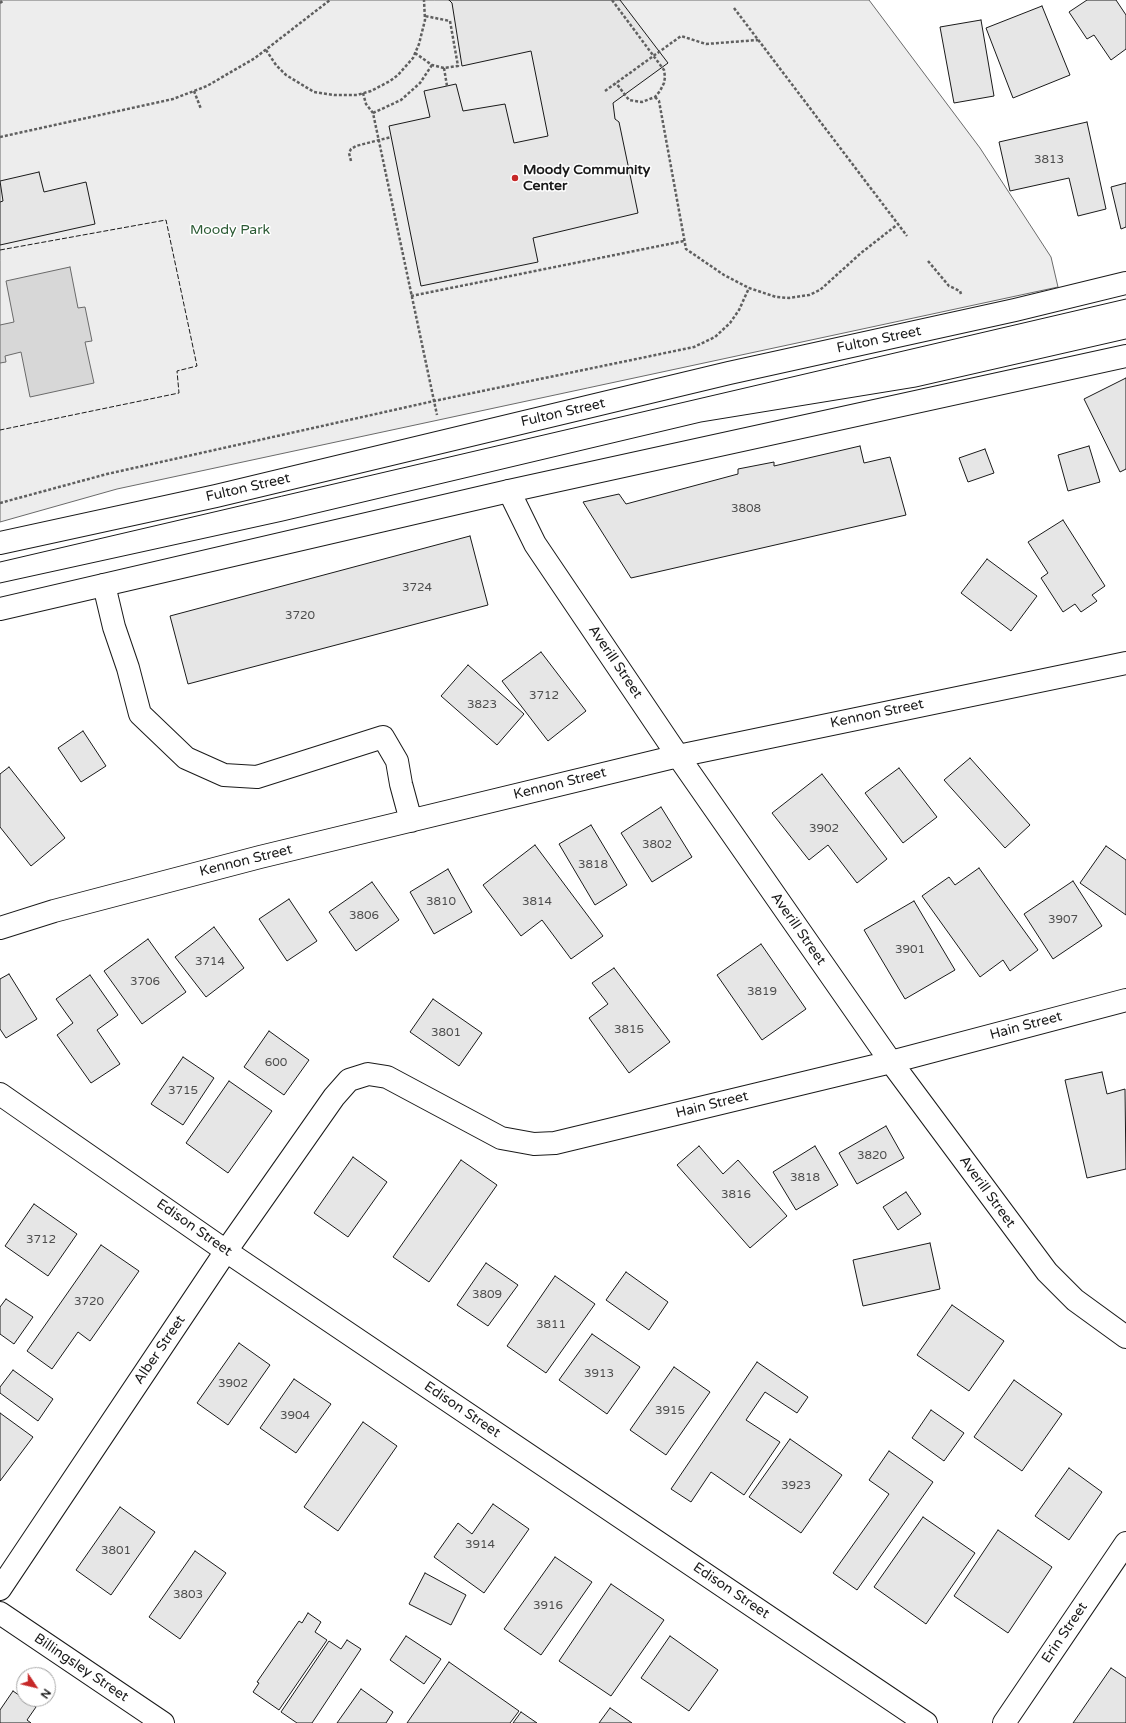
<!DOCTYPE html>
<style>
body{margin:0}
#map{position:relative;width:1126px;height:1723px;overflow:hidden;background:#fff;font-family:"Varela Round",sans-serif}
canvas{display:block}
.north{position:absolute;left:16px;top:1667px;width:40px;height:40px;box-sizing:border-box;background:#fff;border:1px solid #a3a3a3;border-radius:50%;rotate:125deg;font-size:11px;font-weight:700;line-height:16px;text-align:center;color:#1a1a1a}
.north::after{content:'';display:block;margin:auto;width:14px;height:18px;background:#c62828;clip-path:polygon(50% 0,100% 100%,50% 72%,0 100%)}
</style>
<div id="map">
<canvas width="1126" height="1723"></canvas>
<div class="north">N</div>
</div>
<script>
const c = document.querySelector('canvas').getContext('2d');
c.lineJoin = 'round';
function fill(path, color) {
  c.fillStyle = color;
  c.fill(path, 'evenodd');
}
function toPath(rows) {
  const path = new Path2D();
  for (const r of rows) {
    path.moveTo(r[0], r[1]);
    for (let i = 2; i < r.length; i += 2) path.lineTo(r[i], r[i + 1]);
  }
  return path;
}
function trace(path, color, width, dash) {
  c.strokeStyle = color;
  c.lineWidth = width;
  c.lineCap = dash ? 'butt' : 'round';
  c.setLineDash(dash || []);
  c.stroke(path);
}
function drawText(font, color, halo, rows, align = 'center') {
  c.font = font + ' "Varela Round",sans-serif';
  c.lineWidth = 3;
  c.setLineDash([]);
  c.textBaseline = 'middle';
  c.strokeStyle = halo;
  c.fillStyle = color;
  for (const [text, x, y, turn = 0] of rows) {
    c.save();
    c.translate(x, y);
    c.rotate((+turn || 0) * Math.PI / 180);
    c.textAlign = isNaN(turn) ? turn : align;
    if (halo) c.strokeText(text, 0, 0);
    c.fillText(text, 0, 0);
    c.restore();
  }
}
const built = toPath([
 [0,0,869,0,980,148,1051,257,1058,287,117,489,0,522,0,0]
]);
fill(built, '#ededed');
trace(built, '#6a6a6a', 1);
const water = toPath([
 [70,267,78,308,85,307,92,341,85,342,94,383,30,397,21,352,5,356,6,362,0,363,0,325,14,322,6,281,70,267]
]);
fill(water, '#d7d7d7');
trace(water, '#6a6a6a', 1);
const building = toPath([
 [449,0,620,0,668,63,613,103,615,119,619,122,638,213,533,238,538,262,421,286,389,126,430,117,424,91,456,84,463,111,505,104,514,143,548,136,531,51,462,66,452,3,449,0],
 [1087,0,1116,0,1126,15,1126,49,1111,60,1094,35,1087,39,1069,12,1087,0],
 [1042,6,1070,75,1013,98,986,28,1042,6],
 [981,20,994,96,954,103,940,27,981,20],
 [1087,122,1106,209,1078,216,1069,178,1010,191,999,142,1087,122],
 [39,172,44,192,86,182,95,224,0,245,0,202,3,201,0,181,39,172],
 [1126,183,1126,227,1121,229,1111,187,1126,183],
 [1126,378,1126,469,1120,472,1084,399,1126,378],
 [860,446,864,463,890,457,906,515,631,578,583,502,619,494,626,504,738,474,738,469,774,462,774,466,860,446],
 [1089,446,1100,482,1068,491,1058,455,1089,446],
 [985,449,994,473,968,482,959,458,985,449],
 [1063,520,1105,586,1092,595,1097,601,1081,612,1075,604,1063,612,1041,578,1048,573,1028,542,1063,520],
 [470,536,488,605,188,684,170,616,470,536],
 [987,559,1037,596,1011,631,961,593,987,559],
 [541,652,586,711,548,741,502,681,541,652],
 [468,665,524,714,497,745,441,696,468,665],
 [83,731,106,766,81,782,58,748,83,731],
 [970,758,1030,825,1005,848,944,780,970,758],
 [9,767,65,838,31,866,0,827,0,774,9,767],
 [899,768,937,817,903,843,865,793,899,768],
 [822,774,887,859,857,883,828,845,809,860,772,813,822,774],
 [661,807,692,857,652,882,621,833,661,807],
 [591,825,627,885,595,905,559,844,591,825],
 [535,845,603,936,571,959,542,920,521,936,483,885,535,845],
 [1106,846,1126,860,1126,915,1080,883,1106,846],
 [979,868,1038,950,1010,971,1003,960,980,977,922,896,949,877,955,885,979,868],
 [448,869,472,912,434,934,410,892,448,869],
 [1073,881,1102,926,1053,959,1024,914,1073,881],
 [372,882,399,920,356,951,329,912,372,882],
 [289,899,317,941,287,961,259,919,289,899],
 [914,901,955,970,905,999,864,930,914,901],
 [214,927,244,968,206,997,175,957,214,927],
 [148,939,186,992,142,1024,104,971,148,939],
 [761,944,806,1009,762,1040,717,975,761,944],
 [614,968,670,1042,629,1073,589,1018,608,1004,592,983,614,968],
 [9,974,37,1019,6,1038,0,1029,0,979,9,974],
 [90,975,118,1015,97,1030,120,1064,91,1083,57,1035,73,1023,56,999,90,975],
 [433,999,482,1033,459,1066,410,1032,433,999],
 [269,1031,309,1060,284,1095,244,1067,269,1031],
 [183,1057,214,1078,183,1125,151,1104,183,1057],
 [1102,1072,1107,1094,1125,1089,1126,1169,1087,1178,1065,1080,1102,1072],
 [229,1081,272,1111,228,1173,186,1143,229,1081],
 [886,1126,904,1158,857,1184,839,1153,886,1126],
 [699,1146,723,1174,738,1160,787,1216,750,1248,677,1165,699,1146],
 [815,1146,838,1185,796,1210,773,1172,815,1146],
 [353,1157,387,1182,348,1237,314,1213,353,1157],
 [461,1160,497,1185,429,1282,393,1257,461,1160],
 [906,1192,921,1214,898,1230,883,1207,906,1192],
 [34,1204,77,1234,48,1276,5,1246,34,1204],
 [930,1243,940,1289,863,1306,853,1260,930,1243],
 [101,1245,139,1271,90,1341,78,1332,52,1369,27,1351,101,1245],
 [486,1263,518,1285,488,1326,457,1305,486,1263],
 [626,1272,668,1302,649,1330,606,1300,626,1272],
 [555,1276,595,1304,546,1373,507,1346,555,1276],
 [6,1299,33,1317,14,1344,0,1334,0,1307,6,1299],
 [952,1305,1004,1341,969,1391,917,1355,952,1305],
 [592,1334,640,1367,607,1414,559,1380,592,1334],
 [239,1343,270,1365,228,1425,197,1403,239,1343],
 [757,1362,808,1397,797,1413,765,1392,746,1420,780,1442,744,1495,711,1472,691,1502,671,1489,757,1362],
 [674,1367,710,1392,666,1455,630,1430,674,1367],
 [13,1370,53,1399,38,1421,0,1393,0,1387,13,1370],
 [294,1379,331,1404,296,1453,260,1428,294,1379],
 [1014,1380,1062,1414,1022,1471,974,1437,1014,1380],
 [931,1410,964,1433,944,1461,912,1438,931,1410],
 [0,1413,33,1437,0,1481,0,1413],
 [363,1422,397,1446,338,1531,304,1507,363,1422],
 [790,1439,842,1475,801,1533,749,1497,790,1439],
 [889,1451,933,1482,857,1590,833,1573,889,1494,869,1480,889,1451],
 [1069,1468,1102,1492,1069,1540,1035,1516,1069,1468],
 [493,1504,529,1529,484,1593,434,1557,458,1523,472,1534,493,1504],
 [120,1507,155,1532,111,1595,76,1570,120,1507],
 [923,1517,975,1553,926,1624,874,1587,923,1517],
 [998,1530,1052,1567,1008,1633,954,1596,998,1530],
 [195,1551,226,1573,180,1639,149,1617,195,1551],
 [555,1557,592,1582,541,1655,504,1629,555,1557],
 [425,1573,466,1595,451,1625,409,1604,425,1573],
 [611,1584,664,1620,611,1696,559,1661,611,1584],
 [308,1613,321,1622,315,1632,327,1640,279,1710,253,1692,259,1683,257,1682,299,1621,302,1623,308,1613],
 [406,1636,441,1659,424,1684,390,1660,406,1636],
 [670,1636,718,1670,689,1711,641,1678,670,1636],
 [347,1640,361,1649,312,1723,297,1723,281,1712,329,1641,341,1649,347,1640],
 [449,1662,519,1711,510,1723,407,1723,449,1662],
 [1111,1668,1126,1678,1126,1723,1073,1723,1111,1668],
 [361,1689,393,1712,386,1723,337,1723,361,1689],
 [13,1691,36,1707,27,1720,31,1723,0,1723,0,1710,13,1691],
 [610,1708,632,1723,599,1723,610,1708],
 [521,1712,537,1723,513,1723,521,1712]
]);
fill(building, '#e6e6e6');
trace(building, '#1a1a1a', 1);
const minor = toPath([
 [509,491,535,544,678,756,891,1062,1047,1272,1075,1300,1126,1337],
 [104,585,114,627,128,668,140,714,186,758,224,775,257,777,383,737,397,761,401,784,411,821],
 [0,928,54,911,260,857,678,756,1126,663],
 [0,1094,226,1251,926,1723],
 [0,1589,226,1251,334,1097,349,1080,368,1074,387,1077,501,1138,534,1144,555,1143,891,1062,1126,1000],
 [0,1613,163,1723],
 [1004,1723,1126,1543]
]);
const major = toPath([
 [0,543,216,496,729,373,1015,310,1126,283],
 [0,609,509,491,1126,356]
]);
trace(minor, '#1a1a1a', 24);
trace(major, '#1a1a1a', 24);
trace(toPath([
 [612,0,664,70,665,77,664,83,660,91,655,97,642,102,629,100,616,83],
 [0,3,4,0],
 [734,8,907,236],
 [266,50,276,65,286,75,314,92,334,95,357,95,371,91,390,81,398,75,413,58,419,44,425,20,424,0],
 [415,53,432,65,444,68,458,66,450,21,425,16],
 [444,68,447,86],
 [194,91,201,109],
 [605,91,681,36,706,44,758,40],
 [363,93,366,104,373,113,437,415],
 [655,97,659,101,686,249,724,275,749,288,776,297,789,298,809,295,820,290,861,253,898,224],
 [373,113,401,100,420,83,432,65],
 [0,137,173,99,207,86,255,58,330,0],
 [351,161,349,153,351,149,356,146,391,137],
 [928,261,949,286,960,291,961,294],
 [411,296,684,241],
 [0,503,107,474,434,401,694,347,715,337,730,323,739,310,749,288]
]), '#5f5f5f', 2.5, [3, 2]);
trace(minor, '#fff', 22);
trace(major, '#fff', 22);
trace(toPath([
 [0,562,1126,299],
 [0,583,283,521,701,422,916,387,1126,339]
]), '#1a1a1a', 1);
trace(toPath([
 [0,250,166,220,197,366,177,371,179,393,0,430]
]), '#1a1a1a', 1, [5, 2]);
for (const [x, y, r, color] of [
 [515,178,4,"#c62828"]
]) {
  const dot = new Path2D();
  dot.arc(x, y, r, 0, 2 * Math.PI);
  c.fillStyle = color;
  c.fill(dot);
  trace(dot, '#fff', 1.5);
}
drawText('12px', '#4d4d4d', null, [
 ["3813",1049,160],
 ["3808",746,509],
 ["3724",417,588],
 ["3720",300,616],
 ["3712",544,696],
 ["3823",482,705],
 ["3902",824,829],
 ["3802",657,845],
 ["3818",593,865],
 ["3810",441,902],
 ["3814",537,902],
 ["3806",364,916],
 ["3907",1063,920],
 ["3901",910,950],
 ["3714",210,962],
 ["3706",145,982],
 ["3819",762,992],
 ["3815",629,1030],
 ["3801",446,1033],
 ["600",276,1063],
 ["3715",183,1091],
 ["3820",872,1156],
 ["3818",805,1178],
 ["3816",736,1195],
 ["3712",41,1240],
 ["3809",487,1295],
 ["3720",89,1302],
 ["3811",551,1325],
 ["3913",599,1374],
 ["3902",233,1384],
 ["3915",670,1411],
 ["3904",295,1416],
 ["3923",796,1486],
 ["3914",480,1545],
 ["3801",116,1551],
 ["3803",188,1595],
 ["3916",548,1606]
]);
drawText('bold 14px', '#1a1a1a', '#fff', [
 ["Moody Community",523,170],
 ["Center",523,186]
], 'left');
drawText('14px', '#2b5a34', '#fff', [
 ["Moody Park",230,230]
]);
drawText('14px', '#1a1a1a', '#fff', [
 ["Fulton Street",879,340,-12],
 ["Fulton Street",563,413,-13],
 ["Fulton Street",248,488,-13],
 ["Averill Street",615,662,56],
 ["Kennon Street",877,714,-12],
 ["Kennon Street",560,784,-14],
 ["Kennon Street",246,861,-14],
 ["Averill Street",798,929,55],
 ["Hain Street",1026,1026,-15],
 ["Hain Street",712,1105,-14],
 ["Averill Street",987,1192,54],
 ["Edison Street",194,1228,35],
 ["Alber Street",160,1350,-56],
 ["Edison Street",462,1410,34],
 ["Edison Street",731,1591,34],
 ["Erin Street",1065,1633,-56],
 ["Billingsley Street",81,1668,34]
]);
</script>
